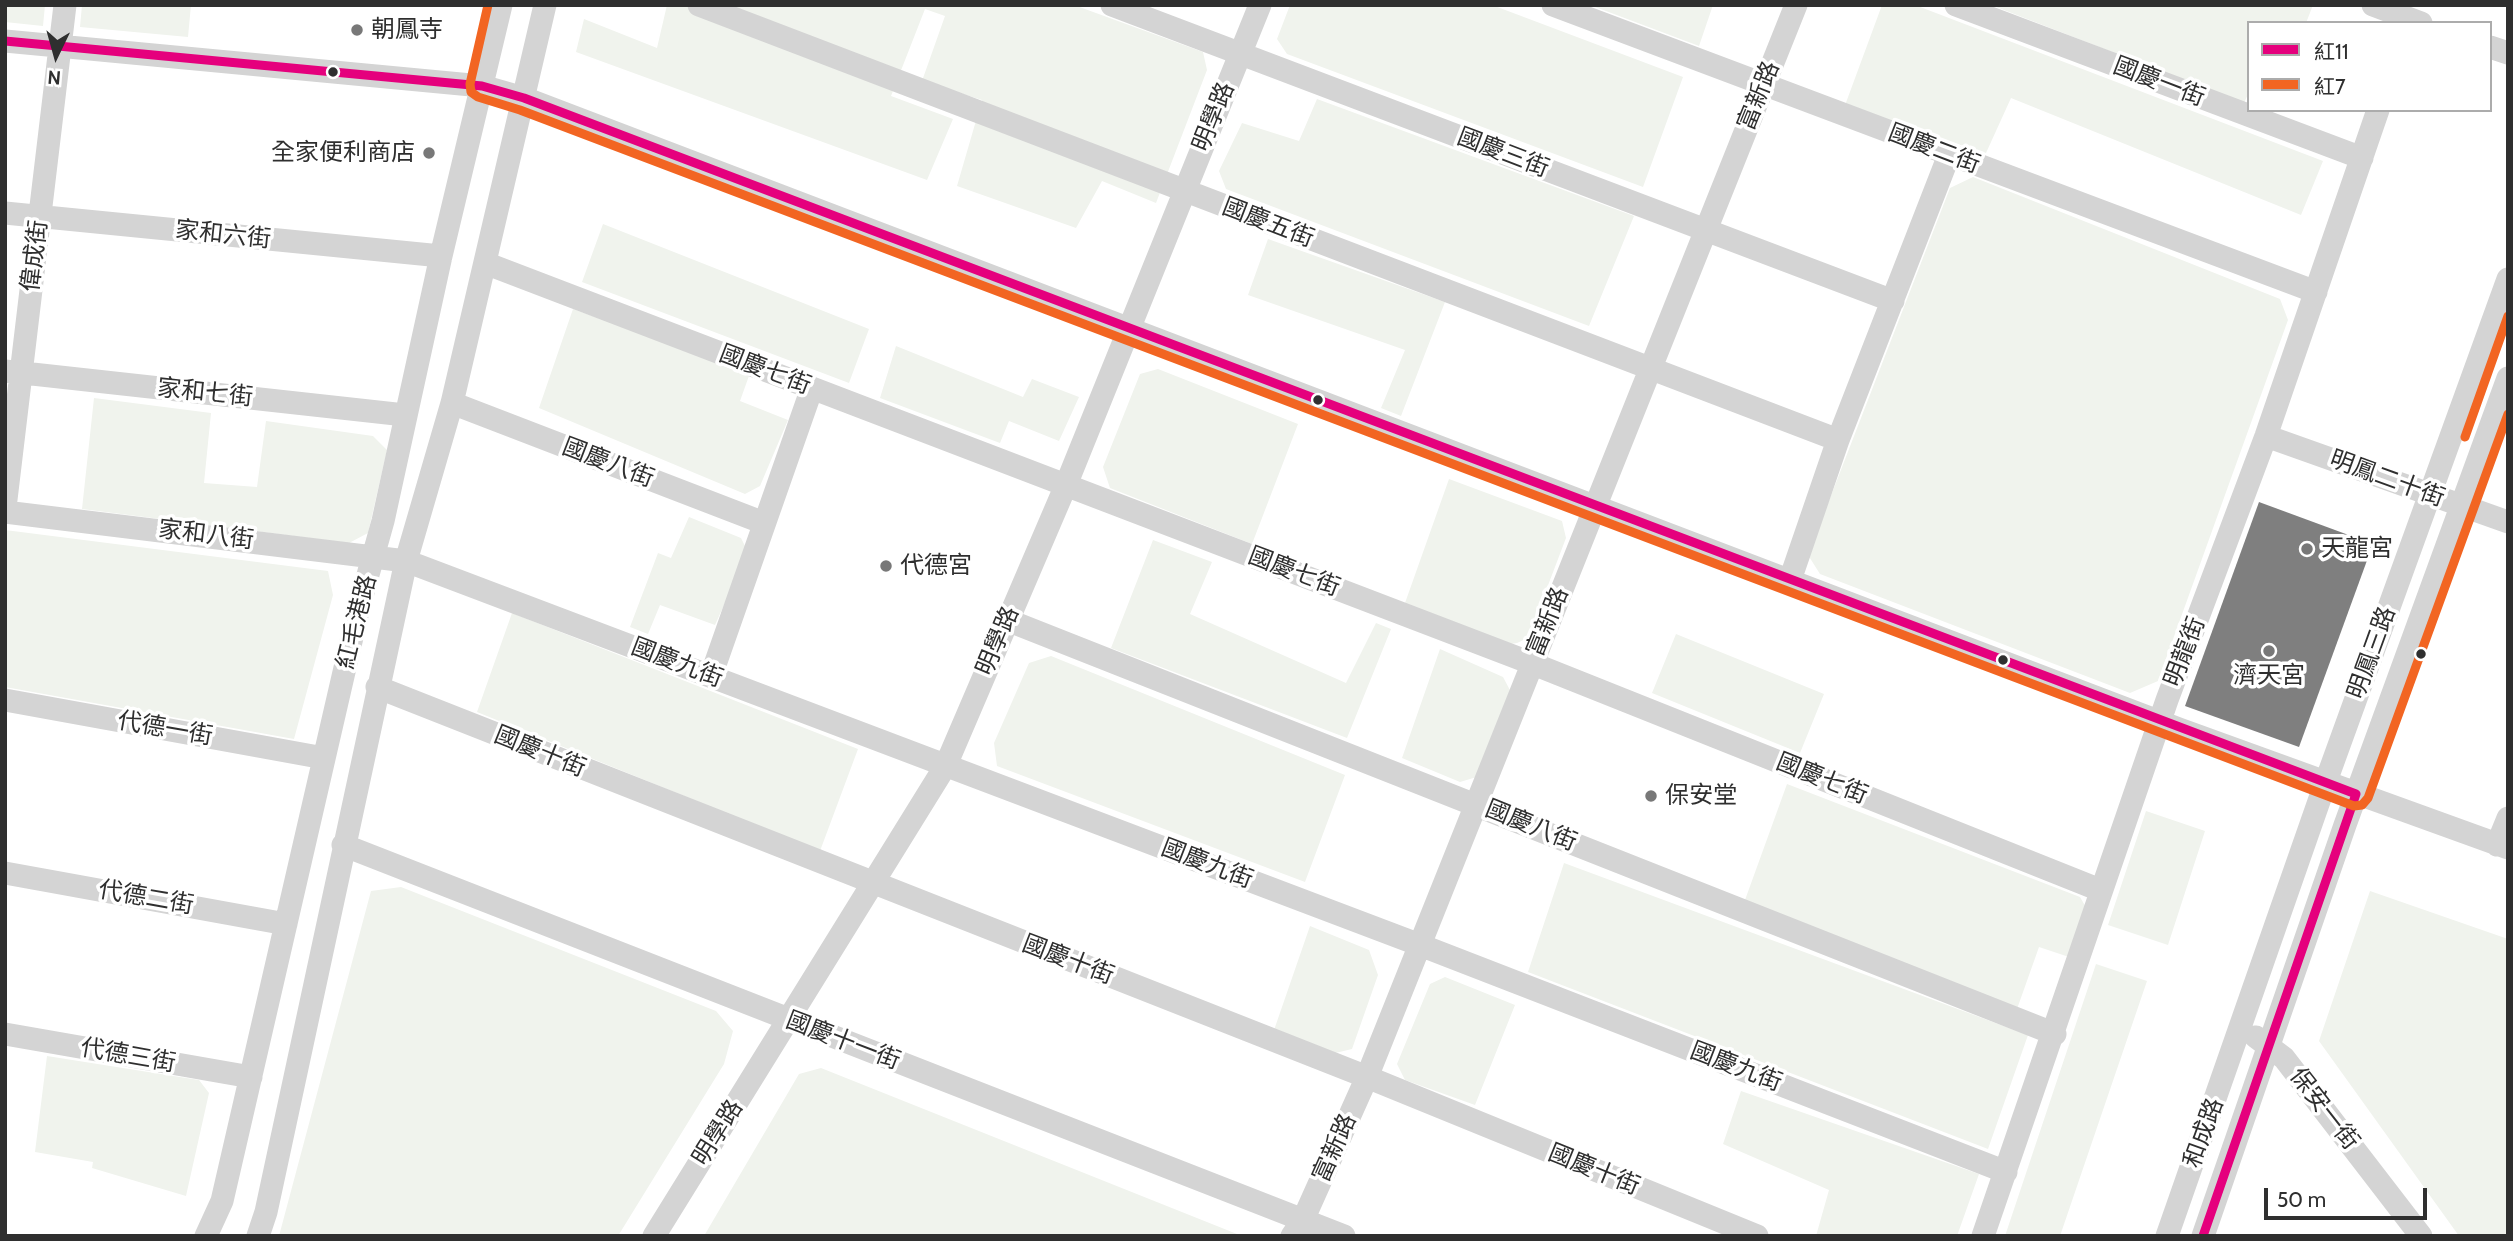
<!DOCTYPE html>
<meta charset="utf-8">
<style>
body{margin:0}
#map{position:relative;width:2513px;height:1241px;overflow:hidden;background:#fff;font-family:Cabin,"Noto Sans TC",sans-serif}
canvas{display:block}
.frame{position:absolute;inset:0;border:7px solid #2f2f2f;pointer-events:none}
.legend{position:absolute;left:2247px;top:21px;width:245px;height:91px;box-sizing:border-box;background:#fff;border:2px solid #acacac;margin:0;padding:9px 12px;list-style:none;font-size:21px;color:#2f2f2f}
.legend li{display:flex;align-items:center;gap:14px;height:35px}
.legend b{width:35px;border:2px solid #acacac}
.north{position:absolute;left:21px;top:21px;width:70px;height:70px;-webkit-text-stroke:5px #fff;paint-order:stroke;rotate:185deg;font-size:19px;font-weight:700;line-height:28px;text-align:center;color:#2f2f2f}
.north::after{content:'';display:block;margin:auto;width:24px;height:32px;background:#2f2f2f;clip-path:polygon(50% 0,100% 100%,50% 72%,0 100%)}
.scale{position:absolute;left:2264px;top:1188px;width:163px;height:32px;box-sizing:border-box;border:4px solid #2f2f2f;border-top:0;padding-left:9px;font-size:21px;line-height:24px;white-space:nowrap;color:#2f2f2f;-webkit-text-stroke:5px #fff;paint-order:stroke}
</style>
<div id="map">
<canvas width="2513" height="1241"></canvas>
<div class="frame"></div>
<ul class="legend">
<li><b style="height:9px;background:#e5007d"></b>紅11</li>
<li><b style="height:9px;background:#f26522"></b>紅7</li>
</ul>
<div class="north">N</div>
<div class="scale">50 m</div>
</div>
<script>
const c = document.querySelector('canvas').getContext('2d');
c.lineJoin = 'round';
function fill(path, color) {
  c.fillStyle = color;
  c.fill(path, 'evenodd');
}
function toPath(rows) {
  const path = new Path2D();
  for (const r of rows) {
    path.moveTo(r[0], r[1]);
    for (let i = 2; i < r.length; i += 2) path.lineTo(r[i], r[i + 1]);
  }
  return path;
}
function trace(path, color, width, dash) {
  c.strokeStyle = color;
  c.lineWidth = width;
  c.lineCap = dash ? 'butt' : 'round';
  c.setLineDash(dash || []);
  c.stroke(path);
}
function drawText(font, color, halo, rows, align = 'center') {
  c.font = font + ' Cabin,"Noto Sans TC",sans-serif';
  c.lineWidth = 7;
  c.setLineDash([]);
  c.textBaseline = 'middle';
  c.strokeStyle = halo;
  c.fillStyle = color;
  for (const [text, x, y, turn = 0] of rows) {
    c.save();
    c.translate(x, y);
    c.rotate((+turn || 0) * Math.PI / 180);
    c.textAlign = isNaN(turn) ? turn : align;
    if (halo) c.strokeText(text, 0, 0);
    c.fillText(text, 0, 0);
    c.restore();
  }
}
fill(toPath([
 [5,5,45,5,43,26,5,22],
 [82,5,191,5,188,37,80,27],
 [667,5,1074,5,1203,52,1207,70,1156,203,1102,181,1076,228,957,186,982,100,922,81,945,16,925,9,891,96,953,119,927,180,576,52,584,19,657,48],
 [1290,5,1492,5,1683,77,1643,187,1287,54,1277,39],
 [1590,5,1713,5,1699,46],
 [1882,5,1915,5,2323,161,2301,215,2011,98,1986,153,1844,108],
 [1991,5,2313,5,2306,23,2249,23,2249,92,2244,103],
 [1317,99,1634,216,1589,326,1226,189,1219,171,1242,123,1299,141],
 [1973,177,2280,299,2288,320,2158,681,2130,693,1820,574,1808,555,1950,188],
 [603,224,869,329,849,383,582,282],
 [1268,239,1445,302,1401,416,1381,408,1405,350,1248,295],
 [573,309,750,373,740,401,788,420,760,486,745,494,539,408],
 [896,346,1023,397,1032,379,1079,397,1059,441,1009,421,1000,443,880,398],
 [1158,369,1298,424,1252,544,1110,488,1103,467,1140,374],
 [94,398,211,413,204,483,257,487,266,421,373,436,387,450,368,533,349,543,82,509],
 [1449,479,1562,521,1566,538,1528,638,1517,643,1504,645,1405,603],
 [689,517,741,538,748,552,715,625,660,605,648,634,630,627,658,553,671,558],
 [5,530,328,571,333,595,294,739,5,687],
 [1153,540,1212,562,1190,614,1346,683,1376,623,1391,629,1347,738,1111,648],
 [512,613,858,749,820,851,477,712],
 [1676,634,1824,694,1800,753,1652,693],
 [1440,649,1503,677,1511,692,1480,776,1460,782,1402,758],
 [1051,656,1345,775,1305,882,997,766,994,743,1029,663],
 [1787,784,2080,897,2087,909,2075,959,2039,947,2017,1009,1745,900],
 [2146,811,2205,831,2168,945,2108,925],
 [1564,863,2028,1035,1988,1149,1528,972],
 [401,887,716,1011,733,1031,724,1064,618,1236,279,1236,371,891],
 [2370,891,2508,939,2508,1236,2459,1236,2319,1041],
 [1310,926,1369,950,1378,975,1352,1049,1331,1054,1273,1033],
 [2096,964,2147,981,2060,1236,2005,1236],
 [1445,977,1515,1005,1475,1105,1405,1080,1397,1064,1430,984],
 [47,1056,199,1080,209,1093,186,1196,92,1168,93,1162,35,1152],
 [821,1068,1242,1236,704,1236,799,1074],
 [1741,1091,1979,1174,1957,1236,1816,1236,1829,1190,1723,1144]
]), '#f0f3ed');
fill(toPath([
 [2259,502,2373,544,2299,747,2185,706]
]), '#7f7f7f');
trace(toPath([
 [699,5,1838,440],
 [1112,5,1893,301],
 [1553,5,2316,292],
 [1956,5,2362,158],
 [2373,5,2421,23],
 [5,41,482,86,524,98,2179,729,2508,848],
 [2490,47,2508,53],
 [5,213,441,256],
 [485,263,1531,663,2100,890],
 [5,371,405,415],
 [452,403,764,523],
 [2266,436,2508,522],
 [5,508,65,5],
 [5,512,406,561,1420,945,2006,1172],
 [1790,580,1838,440,1949,155],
 [1007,620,2055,1034],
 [711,676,812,388],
 [377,687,1367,1077,1757,1236],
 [5,700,324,758],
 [343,845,1344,1236],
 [2497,845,2508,818],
 [5,873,286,924],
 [5,1034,251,1077],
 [2256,1037,2284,1058,2421,1236],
 [206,1236,222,1201,359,607,383,521,441,256,501,5],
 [258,1236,266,1212,406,561,452,403,545,5],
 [654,1236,946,765,1066,485,1260,5],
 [1292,1236,1303,1220,1367,1077,1796,5],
 [1983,1236,2167,700,2266,436,2378,110],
 [2167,1236,2325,784,2508,279],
 [2203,1236,2345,825,2508,378]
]), '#d4d4d4', 23);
trace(toPath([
 [5,41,482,86,524,98,2356,794,2203,1236]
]), '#e5007d', 9);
trace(toPath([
 [488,5,470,84,471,92,478,97,520,110,2354,806,2362,805,2368,798,2508,414],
 [2465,437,2508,316]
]), '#f26522', 9);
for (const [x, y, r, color] of [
 [357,30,7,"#787878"],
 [333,72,6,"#2f2f2f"],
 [429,153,7,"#787878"],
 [1318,400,6,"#2f2f2f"],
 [2307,549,7,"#787878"],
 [886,566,7,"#787878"],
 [2269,651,7,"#787878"],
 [2421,654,6,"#2f2f2f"],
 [2003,660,6,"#2f2f2f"],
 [1651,796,7,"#787878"]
]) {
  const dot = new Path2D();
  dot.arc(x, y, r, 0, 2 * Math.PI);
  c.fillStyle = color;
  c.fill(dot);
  trace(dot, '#fff', 2.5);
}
drawText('24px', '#2f2f2f', '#fff', [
 ["朝鳳寺",371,30],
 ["全家便利商店",415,153,"right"],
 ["天龍宮",2321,549],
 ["代德宮",900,566],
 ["濟天宮",2269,676,"center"],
 ["保安堂",1665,796]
], 'left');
drawText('24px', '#2f2f2f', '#fff', [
 ["國慶一街",2159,82,21],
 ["富新路",1759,96,-68],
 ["明學路",1214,117,-68],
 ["國慶二街",1934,149,21],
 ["國慶三街",1503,153,21],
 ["國慶五街",1268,223,21],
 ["家和六街",223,235,6],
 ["偉成街",35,256,-83],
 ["國慶七街",765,370,21],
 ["家和七街",205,393,6],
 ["國慶八街",608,463,21],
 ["明鳳二十街",2387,479,20],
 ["家和八街",206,535,7],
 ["國慶七街",1294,572,21],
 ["紅毛港路",357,622,-76],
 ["富新路",1548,622,-68],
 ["明學路",998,641,-67],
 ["明龍街",2185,652,-69],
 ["明鳳三路",2372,653,-70],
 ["國慶九街",677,663,21],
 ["代德一街",165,729,10],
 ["國慶十街",540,752,22],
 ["國慶七街",1822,779,22],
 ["國慶八街",1531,826,22],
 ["國慶九街",1207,864,21],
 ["代德二街",146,898,10],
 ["國慶十街",1068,960,21],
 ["國慶十一街",843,1041,21],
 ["代德三街",128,1056,10],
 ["國慶九街",1736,1067,21],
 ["保安一街",2324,1109,52],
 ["明學路",718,1133,-58],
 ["和成路",2204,1133,-70],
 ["富新路",1335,1148,-66],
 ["國慶十街",1594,1170,22]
]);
</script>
